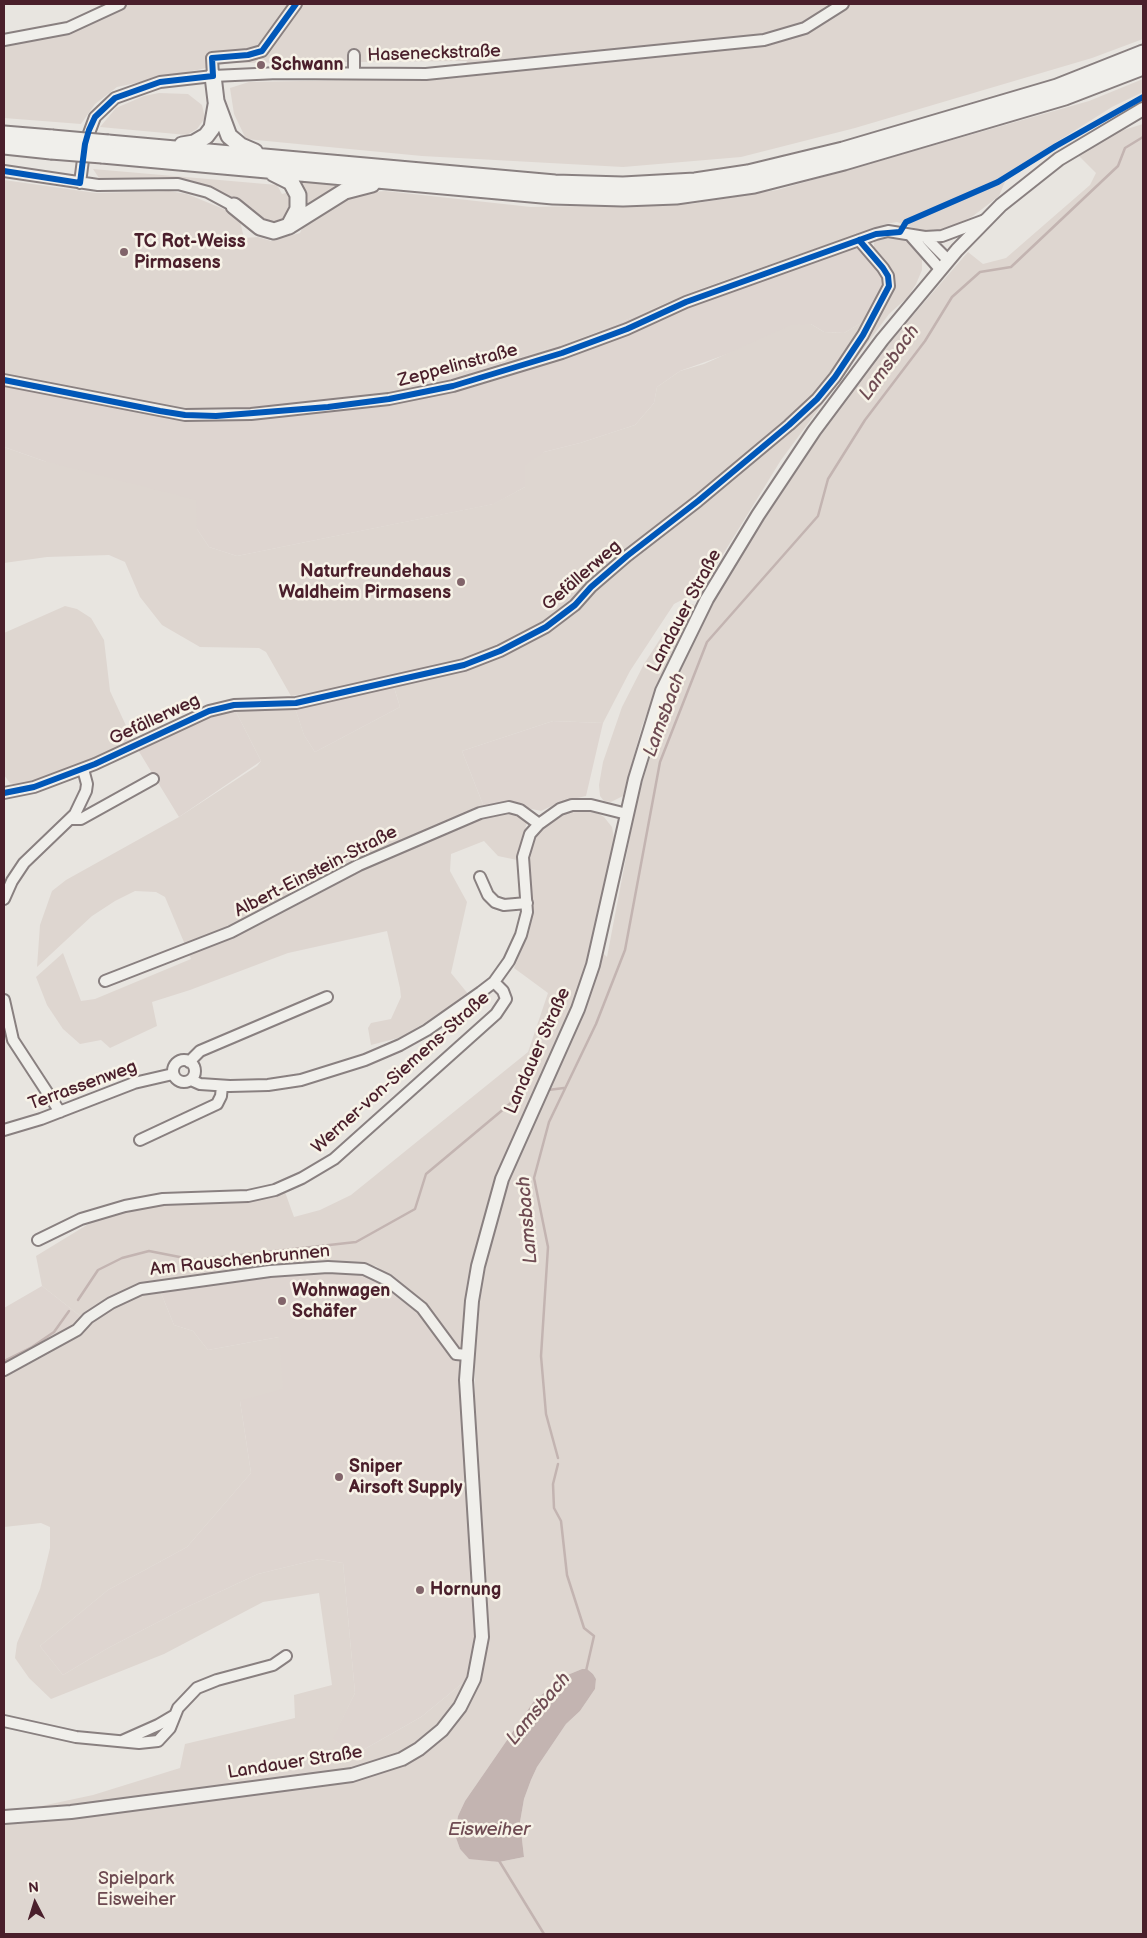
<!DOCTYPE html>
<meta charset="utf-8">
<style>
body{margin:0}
#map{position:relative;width:1147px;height:1938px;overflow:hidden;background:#e8e5e0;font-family:"Balsamiq Sans",sans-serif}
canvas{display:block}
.frame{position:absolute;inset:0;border:5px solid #4a1f2b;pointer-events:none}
.north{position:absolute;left:10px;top:1878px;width:50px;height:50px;-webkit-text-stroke:4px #f7f3e8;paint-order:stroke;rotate:355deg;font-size:14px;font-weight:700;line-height:20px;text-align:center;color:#4a1f2b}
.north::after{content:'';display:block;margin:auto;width:18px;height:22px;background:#4a1f2b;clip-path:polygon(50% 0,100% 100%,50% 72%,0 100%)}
</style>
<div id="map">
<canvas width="1147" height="1938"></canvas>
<div class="frame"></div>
<div class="north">N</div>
</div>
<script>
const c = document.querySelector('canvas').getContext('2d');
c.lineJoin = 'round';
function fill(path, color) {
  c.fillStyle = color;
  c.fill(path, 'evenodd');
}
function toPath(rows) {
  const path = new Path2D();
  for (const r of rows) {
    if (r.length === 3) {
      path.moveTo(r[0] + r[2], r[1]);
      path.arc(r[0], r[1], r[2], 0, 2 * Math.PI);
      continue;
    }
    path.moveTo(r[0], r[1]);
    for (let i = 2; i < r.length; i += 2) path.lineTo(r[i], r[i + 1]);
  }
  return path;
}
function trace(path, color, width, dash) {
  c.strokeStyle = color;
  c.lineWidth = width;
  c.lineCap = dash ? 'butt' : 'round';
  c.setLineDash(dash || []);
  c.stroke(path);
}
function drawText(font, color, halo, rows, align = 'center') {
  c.font = font + ' "Balsamiq Sans",sans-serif';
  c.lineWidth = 5;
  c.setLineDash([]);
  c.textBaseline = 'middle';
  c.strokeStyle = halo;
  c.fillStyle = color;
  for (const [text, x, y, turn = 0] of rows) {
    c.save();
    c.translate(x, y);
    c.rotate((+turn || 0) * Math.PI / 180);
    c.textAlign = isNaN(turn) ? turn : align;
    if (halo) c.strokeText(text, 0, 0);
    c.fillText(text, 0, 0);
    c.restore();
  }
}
fill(toPath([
 [863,233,885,262,894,279,893,291,880,312,844,333,824,332,811,324,680,371,657,387,654,403,635,425,580,443,544,452,525,487,494,504,237,556,209,547,197,529,44,461,4,447,4,372,127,399,485,369,590,335,700,289],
 [393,684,400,707,315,752,304,735,295,708],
 [235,710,261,761,179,817,138,750,195,722],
 [553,721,603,723,586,796,560,802,541,811,504,803,484,807,462,751],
 [315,1271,354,1272,376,1279,411,1303,461,1362,461,1403,479,1615,472,1656,465,1681,421,1717,356,1754,332,1739,355,1693,343,1563,319,1559,258,1574,187,1607,108,1648,63,1675,40,1646,108,1590,187,1547,251,1473,240,1401,279,1337,208,1350,193,1331,174,1325,159,1288],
 [42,1286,84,1319,50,1353,4,1377,4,1308]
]), '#ded5d0');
fill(toPath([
 [121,4,1143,4,1143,39,1092,58,855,128,741,157,623,167,422,156,246,139,234,114,230,88,249,82,460,78,467,61,230,63,117,87,95,104,81,124,4,118,4,42,34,38],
 [1143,79,1143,92,1112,107,1009,172,999,196,973,216,946,230,928,233,897,222,886,224,700,289,590,335,485,369,425,385,359,396,224,408,180,408,19,377,4,372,4,180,96,193,169,191,187,194,226,210,240,221,244,238,258,237,271,241,300,233,305,222,342,199,357,193,385,191,531,207,691,204,777,190,1089,101],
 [159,93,188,94,202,105,205,118,197,129,187,135,100,127,116,108,144,96],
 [1143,124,1143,1934,4,1934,4,1814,93,1795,180,1768,185,1744,295,1718,294,1695,332,1685,319,1593,263,1602,164,1654,51,1699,29,1678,15,1658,17,1643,40,1589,50,1548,50,1527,41,1523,4,1527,4,1377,50,1353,100,1314,125,1299,150,1289,159,1288,174,1325,193,1331,208,1350,279,1337,283,1389,240,1401,251,1473,187,1547,108,1590,40,1646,63,1675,108,1648,187,1607,258,1574,319,1559,343,1563,355,1693,333,1739,356,1754,421,1717,465,1681,489,1628,475,1450,475,1340,460,1350,425,1302,376,1266,339,1263,154,1282,114,1298,84,1319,42,1286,36,1256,100,1217,157,1204,252,1200,285,1192,294,1217,320,1210,351,1195,528,1052,548,993,514,968,530,929,531,889,528,855,533,838,541,827,554,817,566,812,592,810,604,817,612,827,614,838,594,945,607,957,636,805,660,722,674,684,711,606,782,488,874,360,968,252,983,264,1006,258,1090,185,1096,173,1079,156,1093,144,1111,134],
 [582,1669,587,1669,593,1674,596,1679,595,1689,580,1711,566,1724,537,1767,531,1780,524,1799,520,1822,524,1857,499,1862,469,1858,460,1849,455,1835,458,1816,465,1801,534,1701,565,1676],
 [93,169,277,185,282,194,290,192,293,207,286,219,272,224,267,223,236,200,206,185,189,180,161,177,104,180,99,178],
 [296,181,348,185,305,211],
 [892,236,907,239,919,250,922,259,922,270,916,284,908,297,889,314,781,460,701,590,674,604,630,671,603,723,553,721,462,751,484,807,510,810,522,816,527,822,517,860,498,856,484,841,451,854,450,871,467,902,451,973,469,995,402,1037,371,1045,368,1028,371,1023,391,1019,401,997,400,988,387,931,288,953,190,990,152,1002,157,1026,110,1048,101,1040,80,1044,63,1029,47,1005,36,977,63,953,81,1001,95,999,191,959,165,897,156,892,135,891,115,901,92,916,37,967,40,925,52,891,66,880,179,817,257,766,261,761,235,710,295,708,304,735,315,752,400,707,391,677,346,687,291,696,266,652,259,648,200,647,162,625,140,597,125,562,109,555,47,557,4,563,4,447,44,461,196,500,197,529,209,547,237,556,493,504,525,487,525,465,544,452,580,443,635,425,654,403,657,387,680,371,704,364,791,325,811,324,824,332,844,333,880,312,893,291,894,279,885,262,874,248,874,241],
 [693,604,695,606,669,658,642,726,623,796,611,802,604,801,600,796,599,785,603,762,622,707,644,664,666,630,685,607],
 [65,606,77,609,91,618,104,640,110,691,134,743,80,766,20,786,10,783,4,775,4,633]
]), '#ded6d0');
fill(toPath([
 [582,1669,587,1669,593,1674,596,1679,595,1689,580,1711,566,1724,537,1767,531,1780,524,1799,520,1822,524,1857,499,1862,469,1859,460,1849,455,1835,458,1816,465,1801,534,1701,565,1676]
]), '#c3b4b1');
trace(toPath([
 [548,1090,564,1088],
 [78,1300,98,1270,122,1258,149,1251,195,1260,356,1242,415,1209,426,1174,524,1092],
 [4,1361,32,1347,54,1332,69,1311],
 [558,1458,546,1414,541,1356,548,1247,534,1178,549,1122,596,1024,625,950,660,762,707,642,818,516,828,479,865,420,925,341,952,297,980,272,1011,267,1118,166,1125,148,1143,137],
 [558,1464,553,1484,554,1508,561,1521,567,1575,584,1628,594,1636,586,1671],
 [498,1859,544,1934]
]), '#c3b4b1', 2.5);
const minor = toPath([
 [4,40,68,28,120,4],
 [354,55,354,73],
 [213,76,212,58,248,55,262,51,296,4],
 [4,171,98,185,178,184,208,192,234,206],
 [80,183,85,144,95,117,115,98,160,82,213,76,278,73,426,74,764,40,805,28,843,4],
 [910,235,940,269],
 [925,237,948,260],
 [4,380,185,415,251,414,389,399,453,386,562,353,627,329,686,302,876,234,888,231,925,237,942,236,985,220],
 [4,793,34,787,95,764,209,711,234,705,296,703,464,665,500,651,546,627,575,605,591,587,627,556,698,501,789,425,817,399,835,377,863,335,889,286,888,276,883,268,859,240],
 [71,819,81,819,153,779],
 [480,877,488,895,495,902,504,905,527,903],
 [4,899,12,881,24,863,75,814,86,791,87,784,83,769],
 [105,981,231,932,359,865,480,813,509,807,520,810,539,824],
 [4,1000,13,1040,60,1112],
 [184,1071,11],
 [189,1062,200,1051,327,997],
 [191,1080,200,1084,230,1086,268,1085,301,1080,365,1060,400,1045,427,1030,481,992,494,982,509,961,521,935,527,912,523,857,530,834,539,824,560,809,572,805,591,805,627,814],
 [4,1130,41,1119,134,1083,173,1074],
 [140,1140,217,1104,221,1096,222,1086],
 [38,1240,81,1219,125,1206,163,1199,248,1196,275,1190,302,1178,334,1159,496,1014,506,999,503,991,494,982],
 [4,1370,77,1330,88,1318,111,1303,141,1289,270,1271,328,1267,364,1269,387,1280,422,1308,456,1354,467,1355],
 [4,1721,76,1737,139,1743,158,1741,170,1728,178,1708,197,1688,217,1680,273,1665,286,1656],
 [122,1741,158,1725,175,1715]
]);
const major = toPath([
 [4,1817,71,1812,352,1775,402,1759,419,1749,442,1730,460,1707,474,1679,482,1637,466,1380,472,1301,478,1266,502,1179,578,1009,593,965,635,779,662,691,707,599,758,515,814,431,882,340,957,250,1001,205,1059,159,1143,109]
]);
const highway = toPath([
 [213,76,216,101,229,136,241,146,255,152],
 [4,134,52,138],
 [108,143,555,183,623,185,695,181,748,173,843,150,1057,87,1143,53],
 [182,145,194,143,206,136,212,128,216,105],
 [4,146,51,151],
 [102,155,553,196,623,198,676,196,754,185,844,162,1065,97,1143,67],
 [273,173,291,182,298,195,298,209,289,226],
 [234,206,260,227,274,231,289,226,345,191,372,184]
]);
trace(minor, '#898080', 14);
trace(major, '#898080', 16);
trace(highway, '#898080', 19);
trace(minor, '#f0efeb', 10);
trace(major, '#f0efeb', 12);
trace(highway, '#f0efeb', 15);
const highwayBridge = toPath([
 [52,138,108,143],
 [51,151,102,155]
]);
trace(highwayBridge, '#898080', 19, []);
trace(highwayBridge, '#f0efeb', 15);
trace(toPath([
 [4,171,80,183,85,144,89,130,95,117,115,98,160,82,213,76,212,58,248,55,262,51,296,4],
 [4,380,160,411,185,415,216,416,328,407,389,399,453,386,562,353,627,329,686,302,876,234,900,232,906,222,998,182,1056,146,1143,97],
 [4,793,34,787,95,764,209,711,234,705,296,703,464,665,500,651,546,627,575,605,591,587,627,556,698,501,789,425,817,399,835,377,863,335,889,286,888,276,883,268,859,240]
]), '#0057b8', 6);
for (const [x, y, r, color] of [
 [261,65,5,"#81646a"],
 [124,252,5,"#81646a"],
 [461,582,5,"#81646a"],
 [282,1301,5,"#81646a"],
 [339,1477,5,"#81646a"],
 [420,1590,5,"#81646a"]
]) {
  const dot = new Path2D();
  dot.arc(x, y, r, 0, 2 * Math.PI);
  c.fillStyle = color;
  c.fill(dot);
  trace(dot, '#f7f3e8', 2);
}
drawText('18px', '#4a1f2b', '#f7f3e8', [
 ["Haseneckstraße",434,54,-2],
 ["Zeppelinstraße",458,366,-15],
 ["Gefällerweg",582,576,-41],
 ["Landauer Straße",685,611,-62],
 ["Gefällerweg",155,720,-25],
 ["Albert-Einstein-Straße",316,872,-27],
 ["Landauer Straße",538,1051,-66],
 ["Werner-von-Siemens-Straße",401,1073,-42],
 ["Terrassenweg",83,1086,-20],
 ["Am Rauschenbrunnen",240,1261,-6],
 ["Landauer Straße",295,1763,-9]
]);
drawText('bold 18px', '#4a1f2b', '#f7f3e8', [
 ["Schwann",271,65],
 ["TC Rot-Weiss",134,242],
 ["Pirmasens",134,263],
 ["Naturfreundehaus",451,572,"right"],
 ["Waldheim Pirmasens",451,593,"right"],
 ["Wohnwagen",292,1291],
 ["Schäfer",292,1312],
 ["Sniper",349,1467],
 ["Airsoft Supply",349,1488],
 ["Hornung",430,1590]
], 'left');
drawText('18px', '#6d4a51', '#f7f3e8', [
 ["Spielpark",136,1879],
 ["Eisweiher",136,1900]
]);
drawText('italic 19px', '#6f4c53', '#f7f3e8', [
 ["Lamsbach",890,363,-54],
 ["Lamsbach",665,715,-70],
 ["Lamsbach",528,1220,-95],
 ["Lamsbach",539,1709,-50],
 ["Eisweiher",489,1830]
]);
</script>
